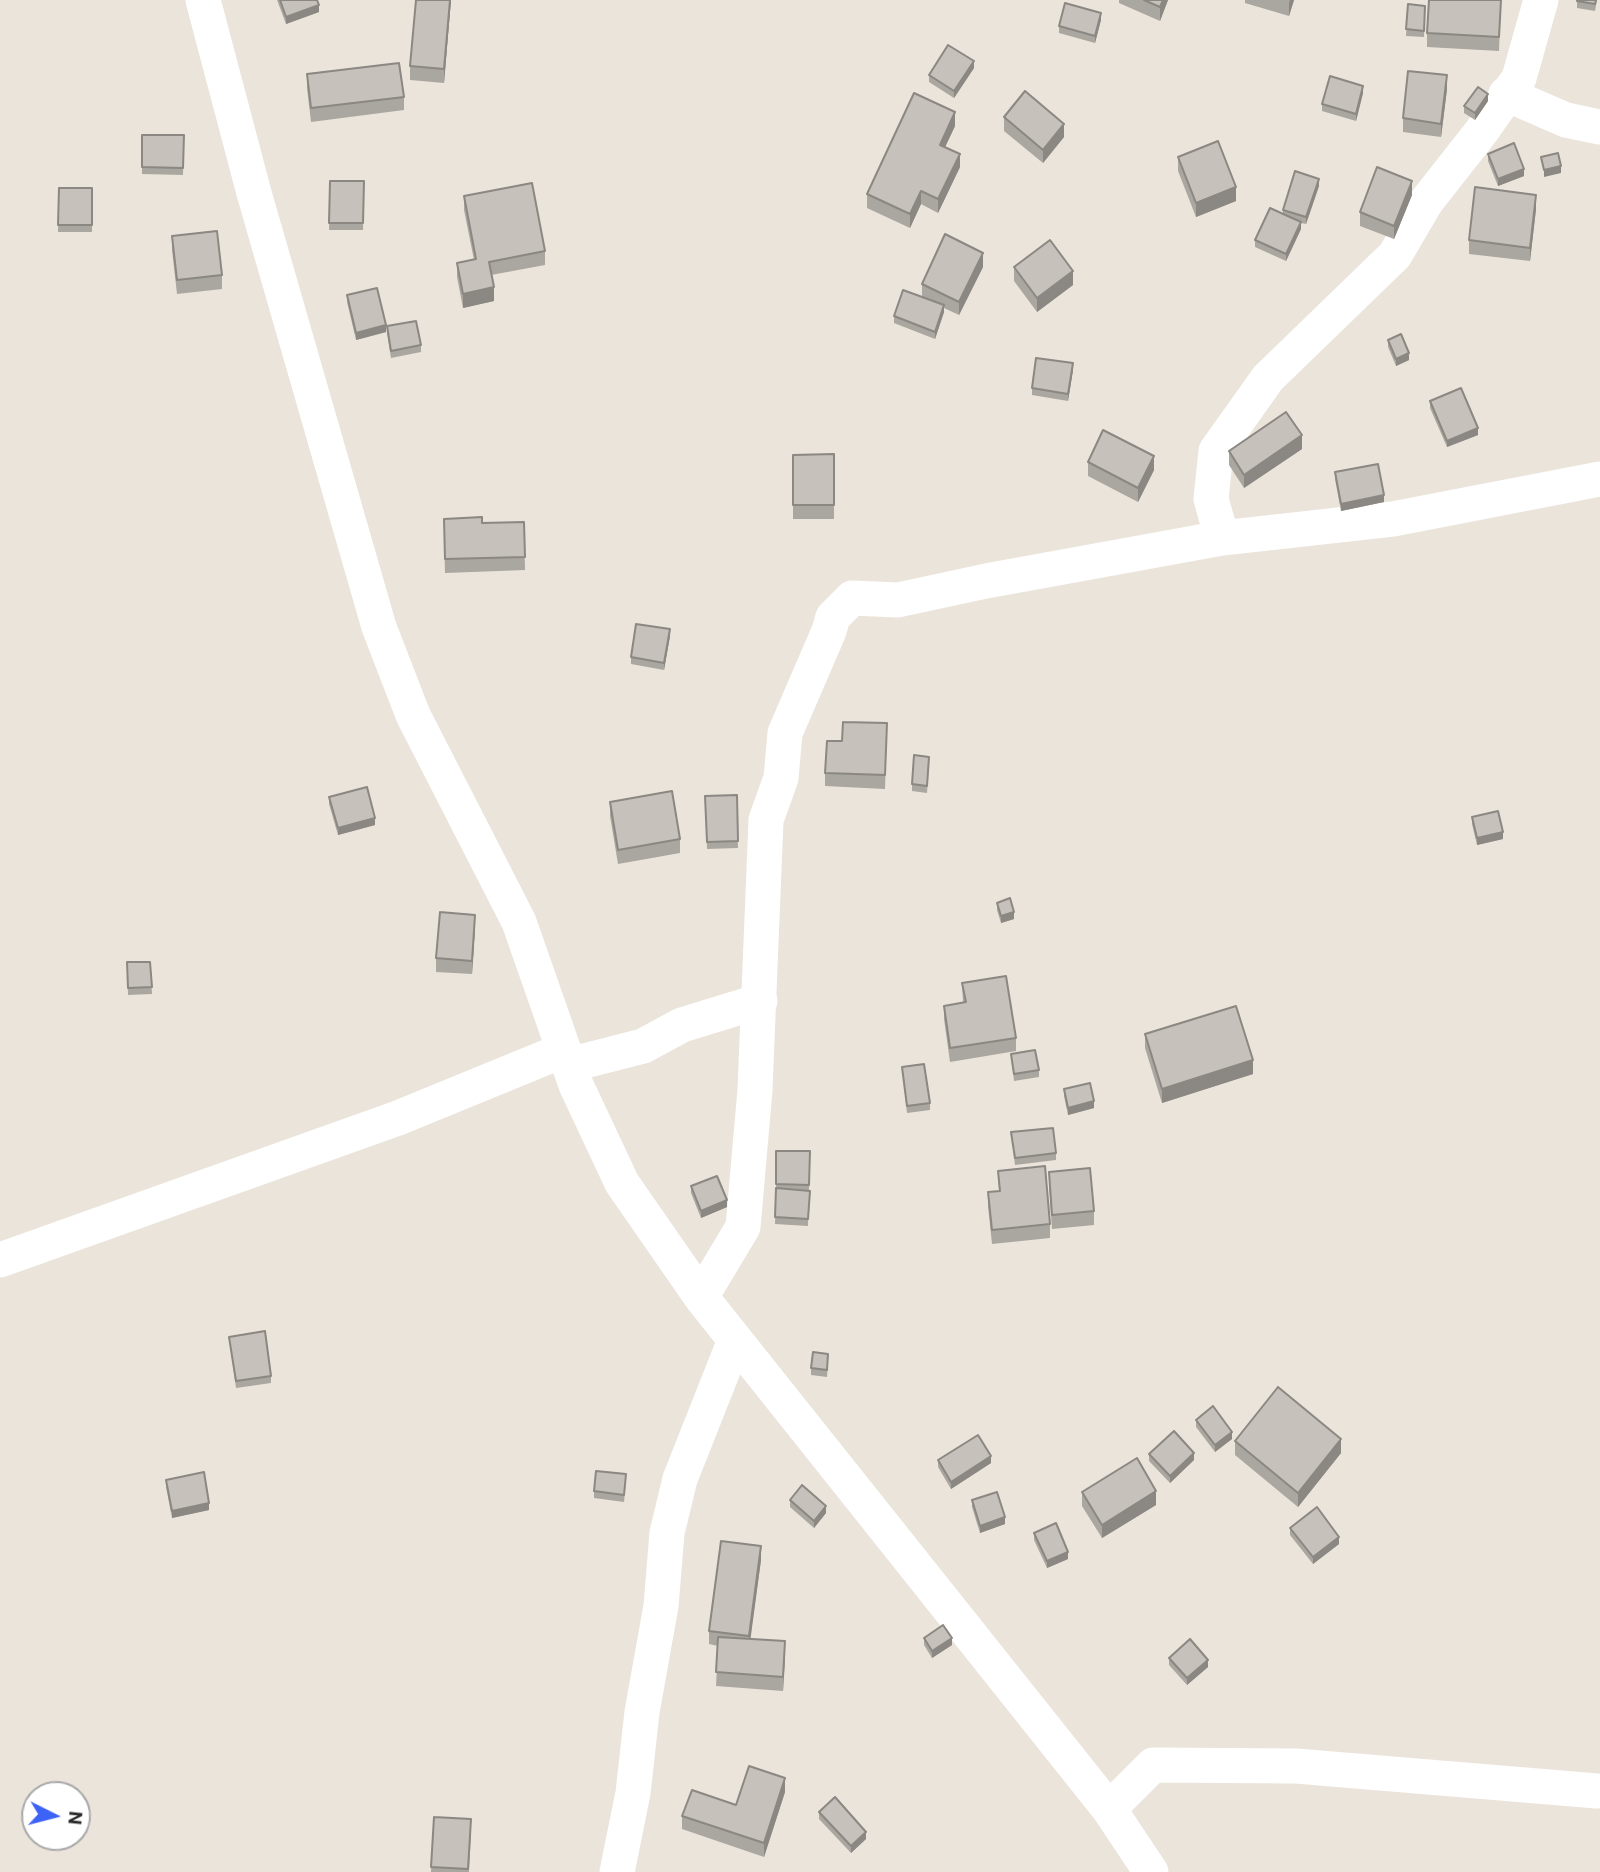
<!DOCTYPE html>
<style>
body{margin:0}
#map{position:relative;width:1600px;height:1872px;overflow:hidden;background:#ebe4db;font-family:Roboto,sans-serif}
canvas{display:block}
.north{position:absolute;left:21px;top:1781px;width:70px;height:70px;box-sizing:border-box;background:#fff;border:2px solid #a9a9a9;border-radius:50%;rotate:96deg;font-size:19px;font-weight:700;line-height:28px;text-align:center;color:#292929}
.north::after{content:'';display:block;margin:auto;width:24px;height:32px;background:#3d62f6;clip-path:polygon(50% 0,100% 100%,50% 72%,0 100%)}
</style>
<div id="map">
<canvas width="1600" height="1872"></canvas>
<div class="north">N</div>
</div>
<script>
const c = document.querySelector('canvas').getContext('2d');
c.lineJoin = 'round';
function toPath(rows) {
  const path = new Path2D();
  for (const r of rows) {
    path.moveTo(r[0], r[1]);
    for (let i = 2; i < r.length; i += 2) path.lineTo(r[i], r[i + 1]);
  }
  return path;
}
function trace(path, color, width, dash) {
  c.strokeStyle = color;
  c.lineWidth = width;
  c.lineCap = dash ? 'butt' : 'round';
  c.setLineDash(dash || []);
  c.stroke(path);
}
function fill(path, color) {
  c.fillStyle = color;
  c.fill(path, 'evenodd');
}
trace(toPath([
 [203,0,254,193,379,627,413,715,519,922,576,1085,622,1183,701,1297,1109,1809,1151,1872],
 [1506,94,1566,120,1600,127],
 [1222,538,1211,499,1216,451,1268,378,1395,255,1426,202,1481,132,1519,78,1541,0],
 [569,1065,643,1046,682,1025,760,1001],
 [0,1260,398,1118,564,1050],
 [701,1297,743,1227,755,1090,766,820,781,778,785,733,829,631,833,617,852,598,898,600,986,581,1222,538,1393,519,1600,479],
 [1109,1809,1153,1765,1296,1766,1597,1791],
 [617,1872,633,1793,642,1712,661,1606,667,1533,680,1479,735,1340]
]), '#fff', 35);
fill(toPath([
 [277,0,317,0,319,12,286,24],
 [416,0,451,0,444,83,410,80,410,66],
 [1119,0,1168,0,1160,21,1119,3],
 [1245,0,1294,0,1289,16,1245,3],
 [1501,0,1499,51,1427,47,1427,33],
 [1577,0,1597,0,1595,11,1577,8],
 [1408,4,1425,6,1424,37,1406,36],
 [1101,20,1095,43,1059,33,1059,26],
 [974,68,954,98,929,82,929,75],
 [307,74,404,97,404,110,311,122,307,88],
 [1447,89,1441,137,1403,132,1403,118],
 [1363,93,1356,121,1322,111,1322,104],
 [1488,101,1475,120,1464,113,1464,106],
 [1004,117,1064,137,1043,163,1004,131],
 [955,126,945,147,960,167,938,213,921,204,910,228,867,208,867,194],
 [142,135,184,135,183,175,142,174],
 [1488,154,1524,176,1498,186,1488,161],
 [1178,157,1236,201,1196,217,1178,171],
 [330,181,364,181,363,230,329,230],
 [1319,186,1306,224,1301,223,1301,229,1286,261,1255,247,1255,240,1283,214,1283,210],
 [59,188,92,188,92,232,58,232],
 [1412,195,1394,239,1360,226,1360,212],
 [464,196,545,251,545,265,491,275,494,301,463,308,457,277,457,263,474,260,464,210],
 [1536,209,1530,261,1469,254,1469,240],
 [172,236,222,275,222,289,177,294,172,250],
 [983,267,959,315,944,308,944,312,935,339,894,323,894,316,922,297,922,284],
 [1014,267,1073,285,1037,312,1014,281],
 [347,295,386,332,356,340,347,302],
 [387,326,421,345,421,352,391,358,387,333],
 [1388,340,1409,360,1396,366,1388,347],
 [1073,370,1068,401,1032,395,1032,388],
 [1430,401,1478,435,1447,447,1430,408],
 [1302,449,1244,488,1229,465,1229,451],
 [834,454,834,519,793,519,793,455],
 [1088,462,1154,470,1138,502,1088,476],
 [1335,472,1384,502,1341,511,1335,479],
 [524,522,525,570,445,573,444,532],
 [670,636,664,670,631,664,631,657],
 [887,723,885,789,825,786,825,773,842,741],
 [929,763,927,793,912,791,912,784],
 [737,795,738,848,707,849,705,796],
 [329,797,375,825,338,835,329,804],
 [610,802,680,839,680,853,618,864,610,816],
 [1472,817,1503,839,1477,845,1472,824],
 [997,903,1014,919,1001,923,997,910],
 [475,928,472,974,436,972,436,958],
 [127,962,150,962,152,994,128,995],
 [962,983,1016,1038,1016,1051,950,1062,944,1019,944,1006,963,1003],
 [1145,1034,1253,1074,1162,1103,1145,1048],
 [1011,1054,1039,1070,1039,1077,1014,1081],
 [902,1067,930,1103,930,1110,907,1113],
 [1064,1089,1094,1108,1068,1115,1064,1096],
 [1011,1132,1056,1153,1056,1160,1015,1165],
 [776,1151,810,1151,808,1226,775,1224,776,1191],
 [998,1171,1050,1224,1050,1238,992,1244,988,1206,988,1192,999,1191],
 [1049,1172,1094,1211,1094,1225,1052,1229,1049,1185],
 [691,1186,727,1207,701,1218,691,1193],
 [229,1337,271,1376,271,1383,236,1388],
 [828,1361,827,1377,811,1375,811,1368],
 [1196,1420,1232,1439,1215,1452,1196,1427],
 [1235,1441,1341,1453,1298,1507,1235,1455],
 [1149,1454,1194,1460,1170,1483,1149,1461],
 [938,1460,991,1463,951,1489,938,1467],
 [166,1480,209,1510,172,1518,166,1487],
 [626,1481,624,1502,594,1498,594,1491],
 [1082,1492,1156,1505,1102,1538,1082,1506],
 [790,1500,826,1513,814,1528,790,1507],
 [972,1500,1005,1524,980,1533,972,1507],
 [1290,1528,1339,1544,1313,1564,1290,1535],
 [1034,1533,1068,1559,1047,1568,1034,1540],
 [761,1560,750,1639,785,1655,783,1691,716,1686,718,1646,709,1644,709,1631],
 [924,1638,952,1645,932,1658,924,1645],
 [1169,1658,1208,1667,1187,1685,1169,1665],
 [785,1792,764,1857,682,1829,682,1816,736,1805],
 [819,1812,866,1839,851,1853,819,1819],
 [434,1817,471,1833,469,1872,431,1872]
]), '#aaa6a0');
fill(toPath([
 [450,0,451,0,444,83,444,69],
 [1163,0,1168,0,1160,21,1160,7],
 [1290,0,1294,0,1289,16,1289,3],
 [319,5,319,12,286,24,286,17],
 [1101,13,1101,20,1095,43,1095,36],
 [974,61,974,68,954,98,954,91],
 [1447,75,1447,89,1441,137,1441,124],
 [1363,86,1363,93,1356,121,1356,114],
 [1488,94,1488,101,1475,120,1475,113],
 [955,112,955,126,940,158,940,145],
 [1064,124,1064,137,1043,163,1043,150],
 [960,154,960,167,938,213,938,199],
 [1561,166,1561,173,1544,177,1544,170],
 [1524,169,1524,176,1498,186,1498,179],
 [1319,179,1319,186,1306,224,1306,217],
 [1412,181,1412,195,1394,239,1394,226],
 [1236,187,1236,201,1196,217,1196,203],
 [921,191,921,204,910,228,910,214],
 [1536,195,1536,209,1530,261,1530,248],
 [1301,222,1301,229,1286,261,1286,254],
 [983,253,983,267,959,315,959,302],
 [1073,271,1073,285,1037,312,1037,298],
 [494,287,494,301,463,308,463,294],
 [944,305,944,312,935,339,935,332],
 [386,325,386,332,356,340,356,333],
 [1409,353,1409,360,1396,366,1396,359],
 [1073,363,1073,370,1068,401,1068,394],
 [1478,428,1478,435,1447,447,1447,441],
 [1302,435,1302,449,1244,488,1244,475],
 [1154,456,1154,470,1138,502,1138,488],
 [1384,495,1384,502,1341,511,1341,504],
 [670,629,670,636,664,670,664,663],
 [375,818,375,825,338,835,338,828],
 [1503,832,1503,839,1477,845,1477,838],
 [1014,912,1014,919,1001,923,1001,916],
 [475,915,475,928,472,974,472,961],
 [1253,1060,1253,1074,1162,1103,1162,1089],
 [1094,1101,1094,1108,1068,1115,1068,1108],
 [727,1200,727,1207,701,1218,701,1211],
 [1232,1432,1232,1439,1215,1452,1215,1445],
 [1341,1439,1341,1453,1298,1507,1298,1493],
 [1194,1453,1194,1460,1170,1483,1170,1476],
 [991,1456,991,1463,951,1489,951,1482],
 [1156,1491,1156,1505,1102,1538,1102,1525],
 [209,1503,209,1510,172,1518,172,1511],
 [826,1506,826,1513,814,1528,814,1521],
 [1005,1517,1005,1524,980,1533,980,1526],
 [1339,1537,1339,1544,1313,1564,1313,1557],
 [761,1546,761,1560,749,1650,749,1636],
 [1068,1552,1068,1559,1047,1568,1047,1561],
 [952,1638,952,1645,932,1658,932,1651],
 [785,1641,785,1655,783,1691,783,1677],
 [1208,1660,1208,1667,1187,1685,1187,1678],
 [785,1778,785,1792,764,1857,764,1843],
 [866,1832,866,1839,851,1853,851,1846]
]), '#8b8782');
const building = toPath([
 [280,0,317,0,319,5,286,17,280,0],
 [416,0,450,0,444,69,410,66,416,0],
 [1144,0,1163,0,1160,7,1144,0],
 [1429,0,1501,0,1499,37,1427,33,1429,0],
 [1577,0,1596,0,1595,4,1577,1,1577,0],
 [1065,3,1101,13,1095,36,1059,26,1065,3],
 [1408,4,1425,6,1424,31,1406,29,1408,4],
 [948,45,974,61,954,91,929,75,948,45],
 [399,63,404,97,311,108,307,74,399,63],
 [1408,71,1447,75,1441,124,1403,118,1408,71],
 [1330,76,1363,86,1356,114,1322,104,1330,76],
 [1478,87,1488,94,1475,113,1464,106,1478,87],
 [1025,91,1064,124,1043,150,1004,117,1025,91],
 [914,93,955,112,940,145,960,154,938,199,921,191,910,214,867,194,914,93],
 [142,135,184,135,183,168,142,167,142,135],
 [1218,141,1236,187,1196,203,1178,157,1218,141],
 [1514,143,1524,169,1498,179,1488,154,1514,143],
 [1558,153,1561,166,1544,170,1541,157,1558,153],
 [1377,167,1412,181,1394,226,1360,212,1377,167],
 [1295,171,1319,179,1306,217,1283,210,1295,171],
 [330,181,364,181,363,223,329,223,330,181],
 [532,183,545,251,489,262,494,287,463,294,457,263,476,259,464,196,532,183],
 [1475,187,1536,195,1530,248,1469,240,1475,187],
 [59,188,92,188,92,225,58,225,59,188],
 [1270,208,1301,222,1286,254,1255,240,1270,208],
 [217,231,222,275,177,280,172,236,217,231],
 [945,234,983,253,959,302,922,284,945,234],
 [1050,240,1073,271,1037,298,1014,267,1050,240],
 [377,288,386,325,356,333,347,295,377,288],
 [903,290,944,305,935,332,894,316,903,290],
 [416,321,421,345,391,351,387,326,416,321],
 [1401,334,1409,353,1396,359,1388,340,1401,334],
 [1036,358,1073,363,1068,394,1032,388,1036,358],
 [1461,388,1478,428,1447,441,1430,401,1461,388],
 [1286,412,1302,435,1244,475,1229,451,1286,412],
 [1103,430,1154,456,1138,488,1088,462,1103,430],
 [834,454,834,505,793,505,793,455,834,454],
 [1378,464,1384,495,1341,504,1335,472,1378,464],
 [482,517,482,523,524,522,525,557,445,559,444,519,482,517],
 [636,624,670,629,664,663,631,657,636,624],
 [843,722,887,723,885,775,825,773,827,741,842,741,843,722],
 [914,755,929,757,927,786,912,784,914,755],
 [367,787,375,818,338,828,329,797,367,787],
 [672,791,680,839,618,850,610,802,672,791],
 [737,795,738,841,707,842,705,796,737,795],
 [1498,811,1503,832,1477,838,1472,817,1498,811],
 [1010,898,1014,912,1001,916,997,903,1010,898],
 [440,912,475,915,472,961,436,958,440,912],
 [127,962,150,962,152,987,128,988,127,962],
 [1006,976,1016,1038,950,1048,944,1006,966,1002,962,983,1006,976],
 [1236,1006,1253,1060,1162,1089,1145,1034,1236,1006],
 [1035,1050,1039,1070,1014,1074,1011,1054,1035,1050],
 [924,1064,930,1103,907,1106,902,1067,924,1064],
 [1090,1083,1094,1101,1068,1108,1064,1089,1090,1083],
 [1053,1128,1056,1153,1015,1158,1011,1132,1053,1128],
 [776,1151,810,1151,809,1185,776,1184,776,1151],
 [1045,1166,1050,1224,992,1230,988,1192,1000,1191,998,1171,1045,1166],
 [1090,1168,1094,1211,1052,1215,1049,1172,1090,1168],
 [717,1176,727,1200,701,1211,691,1186,717,1176],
 [776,1188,810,1191,808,1219,775,1217,776,1188],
 [265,1331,271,1376,236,1381,229,1337,265,1331],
 [813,1352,828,1354,827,1370,811,1368,813,1352],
 [1278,1387,1341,1439,1298,1493,1235,1441,1278,1387],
 [1213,1406,1232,1432,1215,1445,1196,1420,1213,1406],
 [1174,1431,1194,1453,1170,1476,1149,1454,1174,1431],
 [978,1435,991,1456,951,1482,938,1460,978,1435],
 [1137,1458,1156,1491,1102,1525,1082,1492,1137,1458],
 [596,1471,626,1474,624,1495,594,1491,596,1471],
 [204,1472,209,1503,172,1511,166,1480,204,1472],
 [802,1485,826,1506,814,1521,790,1500,802,1485],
 [997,1492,1005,1517,980,1526,972,1500,997,1492],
 [1317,1507,1339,1537,1313,1557,1290,1528,1317,1507],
 [1056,1523,1068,1552,1047,1561,1034,1533,1056,1523],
 [721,1541,761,1546,749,1636,709,1631,721,1541],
 [943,1625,952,1638,932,1651,924,1638,943,1625],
 [718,1637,785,1641,783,1677,716,1672,718,1637],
 [1190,1639,1208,1660,1187,1678,1169,1658,1190,1639],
 [749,1766,785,1778,764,1843,682,1816,692,1790,736,1805,749,1766],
 [835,1797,866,1832,851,1846,819,1812,835,1797],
 [434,1817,471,1819,468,1869,431,1867,434,1817]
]);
fill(building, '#c6c1ba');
trace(building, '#8b8782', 2);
</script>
